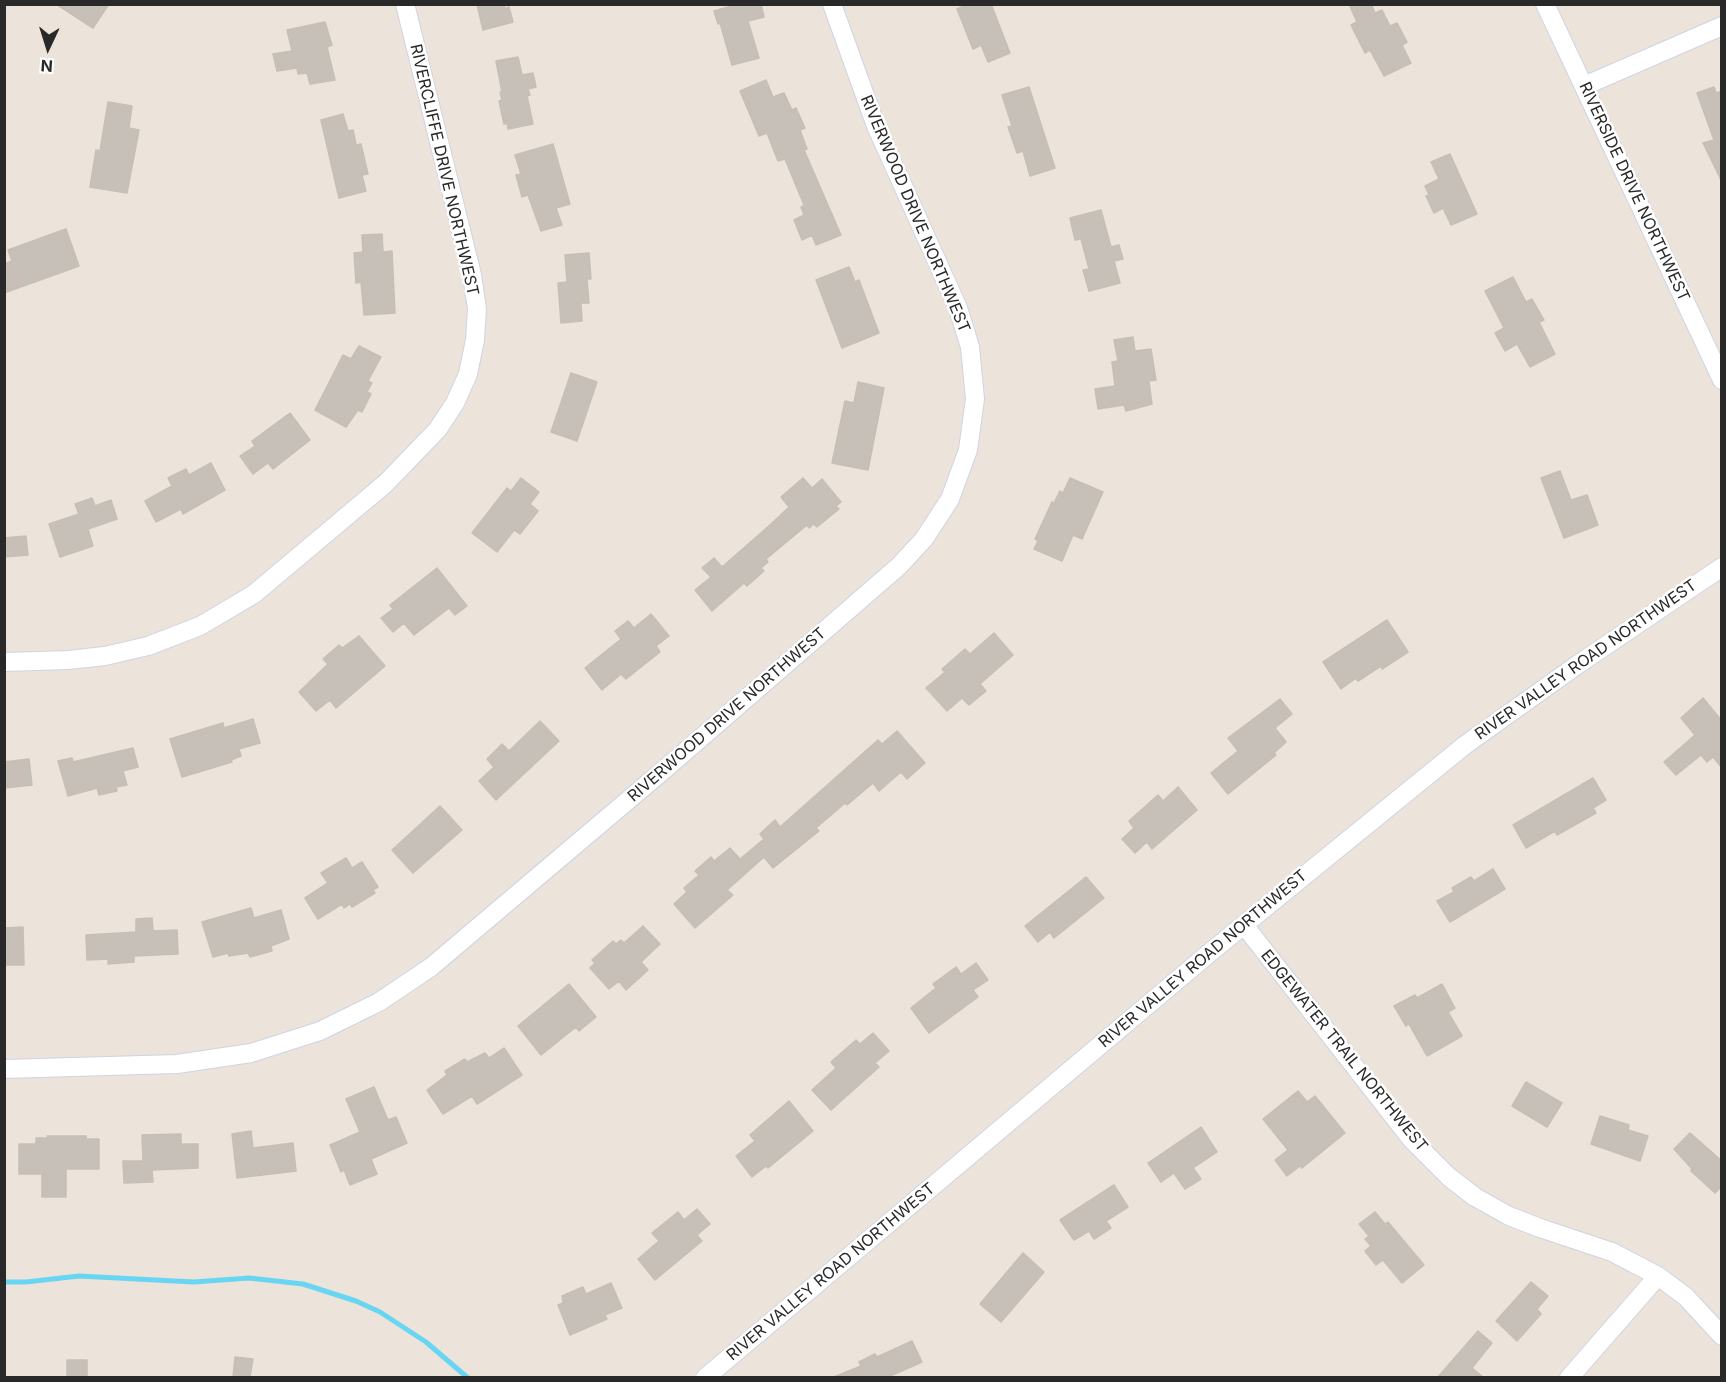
<!DOCTYPE html>
<style>
body{margin:0}
#map{position:relative;width:1726px;height:1382px;overflow:hidden;background:#ece3da;font-family:Inter,sans-serif}
canvas{display:block}
.frame{position:absolute;inset:0;border:6px solid #292929;pointer-events:none}
.north{position:absolute;left:18px;top:18px;width:60px;height:60px;-webkit-text-stroke:4px #fff;paint-order:stroke;rotate:184deg;font-size:16px;font-weight:700;line-height:24px;text-align:center;color:#292929}
.north::after{content:'';display:block;margin:auto;width:21px;height:27px;background:#292929;clip-path:polygon(50% 0,100% 100%,50% 72%,0 100%)}
</style>
<div id="map">
<canvas width="1726" height="1382"></canvas>
<div class="frame"></div>
<div class="north">N</div>
</div>
<script>
const c = document.querySelector('canvas').getContext('2d');
c.lineJoin = 'round';
function toPath(rows) {
  const path = new Path2D();
  for (const r of rows) {
    path.moveTo(r[0], r[1]);
    for (let i = 2; i < r.length; i += 2) path.lineTo(r[i], r[i + 1]);
  }
  return path;
}
function trace(path, color, width, dash) {
  c.strokeStyle = color;
  c.lineWidth = width;
  c.lineCap = dash ? 'butt' : 'round';
  c.setLineDash(dash || []);
  c.stroke(path);
}
function fill(path, color) {
  c.fillStyle = color;
  c.fill(path, 'evenodd');
}
function drawText(font, color, halo, rows, align = 'center') {
  c.font = font + ' Inter,sans-serif';
  c.lineWidth = 5;
  c.setLineDash([]);
  c.textBaseline = 'middle';
  c.strokeStyle = halo;
  c.fillStyle = color;
  for (const [text, x, y, turn = 0] of rows) {
    c.save();
    c.translate(x, y);
    c.rotate((+turn || 0) * Math.PI / 180);
    c.textAlign = isNaN(turn) ? turn : align;
    if (halo) c.strokeText(text, 0, 0);
    c.fillText(text, 0, 0);
    c.restore();
  }
}
trace(toPath([
 [4,1282,26,1282,79,1276,194,1282,249,1278,303,1284,356,1301,380,1312,426,1342,468,1378]
]), '#68d6f2', 5);
const building = toPath([
 [56,4,109,4,93,28,56,4],
 [477,4,504,4,505,9,509,7,513,22,483,30,477,4],
 [739,4,761,4,764,17,748,21,759,58,732,65,720,23,718,24,714,11,739,4],
 [968,4,991,4,1010,53,988,62,981,45,973,49,957,9,968,4],
 [1349,4,1371,4,1375,13,1382,10,1390,26,1397,23,1407,42,1402,45,1411,63,1384,76,1370,50,1365,53,1351,25,1357,22,1349,4],
 [325,22,332,45,327,47,335,80,310,84,307,73,298,74,297,68,277,71,273,54,292,51,287,30,325,22],
 [518,57,522,75,533,73,536,87,528,89,530,95,527,96,533,124,508,129,507,123,504,124,499,101,502,100,500,92,502,92,496,61,518,57],
 [766,80,773,97,784,93,792,110,796,108,805,128,800,130,807,149,804,150,841,235,816,245,812,235,802,240,794,220,804,215,801,207,804,205,785,159,778,161,767,133,759,136,740,91,766,80],
 [1029,87,1055,168,1030,176,1023,151,1017,153,1008,127,1012,126,1002,95,1029,87],
 [1714,87,1716,93,1722,91,1722,182,1703,143,1714,140,1697,93,1714,87],
 [108,102,132,106,129,128,139,130,127,193,90,187,96,150,100,151,108,102],
 [343,114,348,131,353,130,356,145,361,144,368,174,362,175,366,191,339,198,321,120,343,114],
 [553,144,570,204,556,208,562,225,541,231,528,195,522,197,516,175,521,174,515,155,553,144],
 [1450,154,1477,214,1451,225,1443,208,1434,213,1426,196,1429,195,1425,186,1439,179,1431,162,1450,154],
 [1101,210,1111,247,1119,245,1123,259,1114,261,1120,283,1089,291,1083,270,1089,269,1081,239,1075,240,1070,218,1101,210],
 [66,229,79,266,4,293,4,264,12,261,8,250,66,229],
 [382,234,383,252,392,251,395,313,364,315,361,282,356,283,354,253,363,252,362,235,382,234],
 [589,253,591,279,587,279,589,303,581,303,582,321,561,323,558,283,567,282,565,255,589,253],
 [849,267,855,282,859,280,879,333,842,348,816,280,849,267],
 [1513,277,1526,302,1532,299,1544,320,1539,322,1555,354,1530,367,1517,344,1505,351,1495,333,1504,328,1485,291,1513,277],
 [1133,337,1135,351,1151,349,1156,380,1149,381,1152,404,1126,411,1124,405,1098,409,1095,389,1115,386,1112,362,1118,361,1114,340,1133,337],
 [359,346,381,357,368,381,372,383,367,392,371,394,362,412,358,410,346,427,315,410,343,355,351,359,359,346],
 [571,373,597,382,577,441,551,432,571,373],
 [858,382,884,388,868,470,832,463,845,401,854,403,858,382],
 [290,413,310,440,273,469,268,463,253,474,240,456,255,446,252,441,290,413],
 [211,463,225,490,183,514,181,509,156,522,145,501,172,486,168,478,186,469,189,475,211,463],
 [1560,471,1571,500,1587,495,1598,525,1564,538,1541,478,1560,471],
 [521,478,539,492,530,504,538,511,520,534,514,530,497,552,472,533,507,488,511,491,521,478],
 [803,478,812,488,822,479,841,502,836,506,839,509,817,527,814,524,809,528,807,525,766,559,768,562,761,568,764,571,747,586,744,583,712,611,695,590,711,577,702,568,714,558,722,567,770,525,789,507,781,497,803,478],
 [1070,478,1103,492,1082,539,1073,535,1062,561,1034,549,1038,541,1035,539,1052,502,1054,503,1060,491,1063,493,1070,478],
 [92,498,95,506,111,500,117,519,88,529,93,546,60,557,49,524,79,514,75,504,92,498],
 [26,536,28,555,4,557,4,538,26,536],
 [437,568,467,606,455,615,449,608,414,635,404,623,393,632,381,618,393,609,390,605,437,568],
 [651,614,669,636,656,646,660,652,626,679,621,674,602,690,585,668,621,639,615,631,628,621,634,628,651,614],
 [1387,620,1408,652,1382,669,1381,666,1358,681,1356,678,1341,689,1323,662,1387,620],
 [994,633,1013,655,980,684,986,691,969,705,962,698,947,711,926,688,945,672,942,669,965,649,970,654,994,633],
 [359,636,385,666,336,708,330,700,316,711,299,692,328,664,323,659,339,645,342,648,359,636],
 [1703,698,1722,721,1722,768,1713,757,1707,762,1701,755,1676,775,1664,762,1695,735,1681,718,1703,698],
 [1280,699,1292,714,1275,728,1286,742,1274,753,1276,755,1228,794,1211,773,1238,751,1228,738,1280,699],
 [253,719,260,743,239,749,241,756,231,760,232,762,182,777,170,739,223,723,224,728,253,719],
 [540,721,559,741,496,800,479,781,494,767,487,759,502,744,509,751,540,721],
 [897,731,925,763,907,779,901,772,879,791,873,783,847,805,845,803,816,828,819,831,773,868,764,857,727,890,733,895,695,928,674,904,687,892,684,888,699,875,695,871,711,857,714,861,730,848,740,859,764,839,760,834,775,820,780,827,878,740,882,744,897,731],
 [133,748,138,767,123,771,127,785,116,787,117,791,99,795,97,788,68,796,58,761,72,758,73,762,133,748],
 [29,759,32,785,4,788,4,762,29,759],
 [1593,778,1606,800,1593,808,1596,813,1557,835,1555,831,1526,848,1513,825,1593,778],
 [1178,787,1197,810,1152,849,1147,842,1135,853,1122,839,1134,828,1129,821,1158,795,1163,801,1178,787],
 [440,806,462,830,413,873,392,850,440,806],
 [346,858,352,868,362,862,378,887,373,890,375,893,352,907,350,904,344,908,342,904,318,919,305,898,328,883,321,873,346,858],
 [1493,869,1505,889,1450,922,1437,901,1454,892,1452,888,1471,877,1474,881,1493,869],
 [1086,877,1104,898,1054,938,1050,932,1038,942,1025,926,1086,877],
 [251,908,254,918,281,910,289,939,271,946,272,951,250,957,248,953,229,956,228,953,213,957,202,922,251,908],
 [152,918,153,931,177,930,178,954,134,956,134,962,108,964,108,959,87,960,86,935,136,932,136,919,152,918],
 [643,926,660,944,641,962,648,970,626,990,619,981,609,989,590,968,595,963,592,960,613,941,616,944,621,940,624,943,643,926],
 [23,927,24,965,4,965,4,928,23,927],
 [976,963,988,980,973,990,978,997,929,1033,911,1008,936,988,933,984,956,967,961,974,976,963],
 [569,984,596,1017,579,1031,576,1027,541,1055,518,1026,569,984],
 [1442,984,1455,1008,1448,1012,1462,1036,1427,1056,1409,1024,1406,1026,1394,1006,1415,995,1417,998,1442,984],
 [873,1033,889,1051,875,1063,879,1067,831,1110,812,1090,836,1068,831,1062,856,1040,860,1044,873,1033],
 [504,1048,522,1075,477,1104,472,1096,443,1114,427,1090,447,1075,445,1071,465,1059,467,1062,485,1053,489,1058,504,1048],
 [1526,1082,1562,1103,1547,1127,1512,1106,1526,1082],
 [374,1087,388,1120,396,1117,407,1143,371,1159,377,1174,350,1185,344,1170,341,1172,330,1145,360,1132,346,1099,374,1087],
 [1298,1091,1307,1102,1315,1096,1345,1133,1302,1168,1300,1166,1287,1176,1275,1160,1288,1150,1263,1119,1298,1091],
 [789,1101,813,1131,768,1168,766,1166,752,1177,736,1156,755,1141,750,1135,789,1101],
 [1600,1116,1629,1125,1628,1130,1648,1136,1640,1161,1591,1144,1600,1116],
 [1201,1127,1217,1152,1193,1168,1201,1179,1185,1189,1174,1173,1161,1182,1148,1163,1201,1127],
 [251,1131,253,1148,293,1143,296,1171,237,1178,232,1134,251,1131],
 [1690,1133,1722,1161,1722,1186,1715,1193,1691,1171,1692,1169,1674,1149,1690,1133],
 [181,1134,181,1144,198,1144,198,1168,152,1170,153,1182,124,1183,123,1161,143,1161,142,1135,181,1134],
 [47,1136,86,1136,86,1139,99,1139,99,1169,66,1169,66,1197,42,1197,42,1174,19,1174,19,1144,36,1144,36,1138,48,1138,47,1136],
 [1114,1185,1128,1207,1106,1221,1111,1228,1094,1239,1089,1231,1074,1240,1060,1220,1114,1185],
 [697,1209,710,1224,697,1235,702,1241,655,1280,638,1259,659,1241,652,1233,678,1212,684,1220,697,1209],
 [1375,1212,1385,1224,1388,1222,1424,1265,1402,1283,1383,1260,1376,1265,1365,1251,1371,1246,1365,1239,1369,1236,1359,1224,1375,1212],
 [1023,1253,1044,1272,1001,1322,980,1304,1023,1253],
 [1531,1282,1548,1296,1537,1309,1541,1314,1517,1341,1496,1321,1531,1282],
 [611,1283,622,1308,605,1315,607,1319,570,1335,558,1305,563,1303,562,1296,583,1287,586,1294,611,1283],
 [1478,1331,1492,1343,1472,1368,1483,1377,1438,1377,1478,1331],
 [912,1341,922,1362,888,1377,834,1377,861,1366,859,1362,875,1354,877,1357,912,1341],
 [235,1357,253,1359,250,1377,233,1377,235,1357],
 [67,1360,87,1360,87,1377,67,1377,67,1360]
]);
fill(building, '#c7c0b9');
trace(building, '#c7bfb3', 1.5);
const minor = toPath([
 [1545,4,1722,380],
 [1584,86,1722,26],
 [4,662,68,660,105,656,148,646,200,626,254,594,386,483,438,429,455,403,468,374,475,340,477,309,472,275,405,4],
 [1244,925,1412,1140,1449,1177,1475,1197,1509,1216,1540,1228,1612,1252,1658,1276,1686,1297,1722,1336],
 [4,1069,177,1064,251,1053,320,1031,379,1002,431,967,665,769,899,566,924,539,950,499,968,450,975,399,970,347,958,308,876,126,832,4],
 [705,1378,1213,950,1465,745,1580,663,1722,567],
 [1569,1378,1658,1276]
]);
trace(minor, '#cfd4e2', 20);
trace(minor, '#fff', 18);
drawText('16px', '#292929', '#fff', [
 ["RIVERCLIFFE DRIVE NORTHWEST",444,170,77],
 ["RIVERSIDE DRIVE NORTHWEST",1634,192,65],
 ["RIVERWOOD DRIVE NORTHWEST",915,214,67],
 ["RIVER VALLEY ROAD NORTHWEST",1586,660,-35],
 ["RIVERWOOD DRIVE NORTHWEST",727,715,-41],
 ["RIVER VALLEY ROAD NORTHWEST",1203,959,-40],
 ["EDGEWATER TRAIL NORTHWEST",1344,1051,51],
 ["RIVER VALLEY ROAD NORTHWEST",831,1272,-40]
]);
</script>
